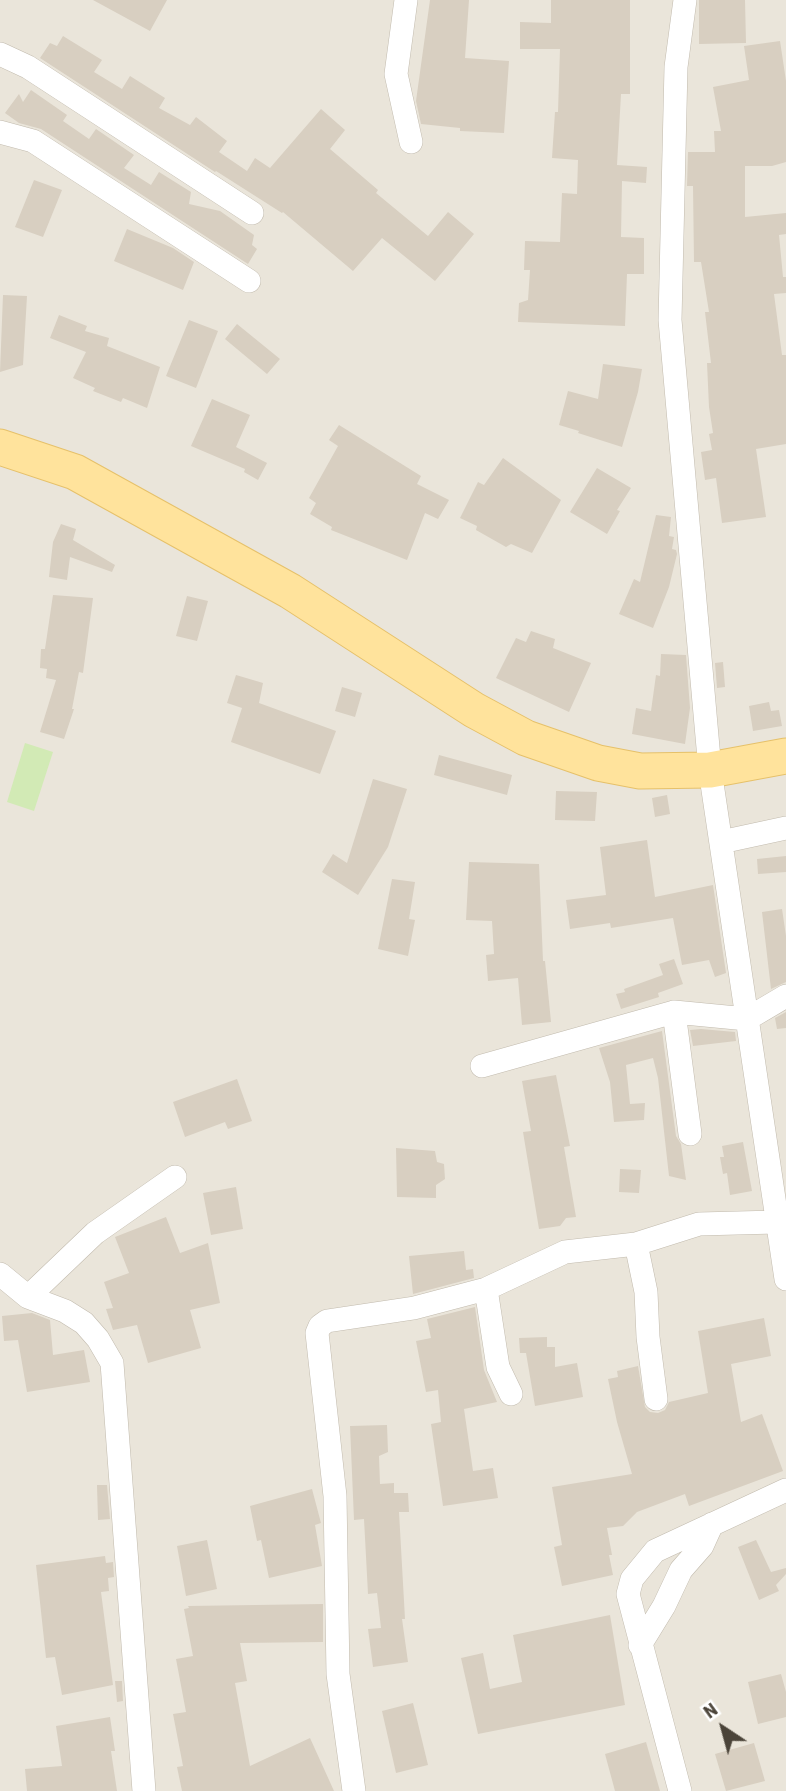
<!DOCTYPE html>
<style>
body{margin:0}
#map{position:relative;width:786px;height:1791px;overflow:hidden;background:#f6f3ec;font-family:"Roboto Condensed",sans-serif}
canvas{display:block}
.north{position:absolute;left:688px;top:1693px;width:70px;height:70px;-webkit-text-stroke:5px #fff;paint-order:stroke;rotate:324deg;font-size:19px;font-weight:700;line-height:28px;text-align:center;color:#4b4439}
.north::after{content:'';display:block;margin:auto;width:24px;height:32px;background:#4b4439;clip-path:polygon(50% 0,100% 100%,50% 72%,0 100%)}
</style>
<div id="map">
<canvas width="786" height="1791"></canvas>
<div class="north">N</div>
</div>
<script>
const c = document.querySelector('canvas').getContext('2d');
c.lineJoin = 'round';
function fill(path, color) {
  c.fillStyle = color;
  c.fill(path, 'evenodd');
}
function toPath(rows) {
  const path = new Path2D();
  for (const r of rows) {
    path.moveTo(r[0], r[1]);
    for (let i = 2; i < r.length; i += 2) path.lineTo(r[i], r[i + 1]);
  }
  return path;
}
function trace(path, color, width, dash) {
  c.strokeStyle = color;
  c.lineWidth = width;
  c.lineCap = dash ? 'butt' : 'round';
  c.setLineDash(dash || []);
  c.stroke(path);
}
fill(toPath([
 [0,0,786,0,786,1791,0,1791]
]), '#eae5da');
fill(toPath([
 [25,743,53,752,34,811,7,802]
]), '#d2eab5');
fill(toPath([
 [93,0,167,0,150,31],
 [430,0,469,0,465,58,509,61,504,133,460,131,460,128,421,124,416,101],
 [551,0,630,0,630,94,621,94,617,165,647,167,646,183,622,181,621,237,644,238,644,274,627,274,625,326,518,322,519,303,528,300,530,270,524,270,525,241,560,242,562,193,577,194,578,160,552,158,555,112,558,112,560,49,520,49,520,22,551,23],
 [699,0,745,0,746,43,699,44],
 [63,36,102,60,94,72,122,89,130,76,165,98,159,108,190,125,196,117,227,141,219,152,247,171,255,158,270,168,321,109,345,130,330,149,378,190,376,193,428,236,448,212,474,234,435,281,382,238,353,271,283,212,282,213,216,171,215,172,40,58,50,43,57,46],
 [780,41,786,81,786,162,772,166,745,166,745,217,786,213,786,234,779,235,783,277,786,277,786,293,774,294,782,355,786,355,786,444,756,449,766,517,722,523,716,478,705,480,701,452,712,450,709,434,713,433,709,407,707,363,711,363,705,312,709,312,701,262,694,262,693,186,687,186,688,152,715,152,714,131,721,131,713,87,749,80,744,46],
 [31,90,67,115,63,121,89,139,96,129,134,155,124,168,151,185,159,172,191,192,189,204,220,211,254,235,252,245,257,249,248,264,41,129,19,123,5,113,19,94,23,102],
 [34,180,62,190,43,237,15,227],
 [127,229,173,248,194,262,183,290,114,261],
 [3,295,27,296,23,365,0,372],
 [59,315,87,326,85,331,109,338,107,346,160,367,147,408,123,398,121,402,93,391,95,388,73,378,86,352,50,338],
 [189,320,218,331,196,388,166,376],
 [237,324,280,359,267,374,225,339],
 [603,364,642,369,638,392,622,447,578,433,579,431,559,425,568,391,598,399],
 [212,399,250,415,236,447,267,463,258,480,244,472,245,469,191,446],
 [339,425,421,476,417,484,449,500,438,519,425,513,407,560,331,530,332,527,310,514,316,503,309,498,338,446,329,440],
 [503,458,561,500,532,553,511,544,506,547,476,530,477,526,460,518,478,482,484,485],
 [597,468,631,488,617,510,620,511,607,534,570,512],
 [656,515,671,517,669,536,674,537,672,549,676,550,677,554,669,587,653,628,619,614,634,579,640,582],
 [61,524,76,529,73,540,115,565,112,572,70,557,67,580,49,577,53,542],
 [53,595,93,598,83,673,79,672,72,709,74,709,64,739,40,732,56,680,46,678,47,669,40,668,41,649,45,649],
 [187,596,208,601,197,641,176,636],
 [531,631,555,639,553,648,591,663,569,712,496,678,516,638,526,642],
 [661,654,686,655,690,708,685,744,632,734,636,708,651,711,656,675,660,676],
 [723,662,725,687,717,688,715,663],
 [236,675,263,683,259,703,336,731,320,774,231,742,242,708,227,703],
 [342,687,362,693,355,717,335,711],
 [769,702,771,711,779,710,782,726,753,731,749,706],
 [439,755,512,775,507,795,434,775],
 [373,779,407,789,388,847,358,895,322,872,333,854,347,863],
 [556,791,597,792,595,821,555,820],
 [667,795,670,814,655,817,652,798],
 [647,840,655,897,713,885,726,973,715,977,709,960,682,965,673,918,611,928,610,923,570,929,566,900,606,895,600,847],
 [786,856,786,872,758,874,757,859],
 [469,862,539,864,543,961,545,961,551,1022,522,1025,518,978,488,981,486,955,494,954,492,921,466,920],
 [392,879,415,882,409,919,415,920,408,956,378,949],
 [782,909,786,936,786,982,771,989,762,912],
 [674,959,683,984,658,993,659,997,621,1009,616,994,625,992,624,989,663,975,659,964],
 [786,1012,786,1028,777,1029,775,1018],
 [701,1029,735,1032,736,1041,693,1046,690,1030],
 [662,1031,676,1136,681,1144,686,1180,669,1176,658,1078,653,1058,626,1065,630,1104,645,1103,644,1120,614,1122,610,1082,599,1048],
 [556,1075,570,1146,564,1147,576,1217,566,1218,560,1226,539,1229,523,1132,531,1131,522,1081],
 [237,1079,252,1121,228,1129,225,1122,185,1137,173,1102],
 [743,1142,752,1191,730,1195,727,1173,723,1174,720,1157,724,1157,722,1146],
 [396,1148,435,1151,437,1162,444,1164,445,1179,436,1185,436,1198,397,1197],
 [620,1169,641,1170,639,1193,619,1192],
 [236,1187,243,1229,211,1235,203,1193],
 [166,1217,180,1253,208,1243,220,1303,190,1310,201,1348,148,1363,137,1325,113,1330,106,1309,113,1308,104,1282,129,1273,115,1237],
 [464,1251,466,1270,473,1269,474,1278,413,1294,409,1256],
 [475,1307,484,1370,497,1402,464,1409,473,1471,493,1468,498,1498,443,1506,431,1424,441,1422,438,1390,426,1392,416,1341,431,1338,427,1319],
 [32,1313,50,1320,53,1355,84,1350,90,1382,27,1392,18,1340,4,1341,2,1316],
 [764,1318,771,1356,731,1364,741,1422,762,1414,783,1471,689,1506,685,1494,637,1512,623,1526,607,1528,612,1555,609,1555,613,1575,562,1586,554,1547,562,1545,552,1487,632,1474,617,1422,608,1379,618,1377,617,1371,638,1366,645,1407,650,1412,658,1413,665,1410,669,1402,708,1393,698,1331],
 [547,1337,547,1347,555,1347,555,1367,577,1363,583,1397,535,1406,526,1353,520,1353,519,1338],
 [387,1425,388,1452,379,1456,380,1484,394,1483,394,1493,408,1493,409,1512,399,1512,405,1619,402,1619,408,1662,373,1667,368,1629,381,1628,377,1593,368,1594,364,1519,354,1520,350,1426],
 [97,1485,107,1485,110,1519,98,1520],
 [312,1489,321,1523,315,1525,322,1566,269,1578,261,1540,257,1541,250,1506],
 [207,1540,217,1589,186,1596,177,1546],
 [756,1540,771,1572,786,1568,786,1574,776,1585,779,1591,759,1600,738,1547],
 [105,1556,106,1563,113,1562,114,1577,108,1578,109,1591,101,1592,113,1685,62,1695,55,1657,46,1658,36,1565],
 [323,1604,323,1642,240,1643,247,1681,235,1683,250,1766,310,1738,334,1791,182,1791,177,1767,183,1766,173,1714,186,1712,176,1659,193,1656,184,1609,189,1608,188,1606],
 [610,1615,625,1705,478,1734,461,1658,483,1653,490,1689,522,1682,513,1635],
 [781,1674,786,1692,786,1717,758,1724,748,1682],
 [115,1681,122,1681,123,1701,117,1702],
 [413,1703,428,1765,396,1773,382,1711],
 [110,1717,115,1751,111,1751,117,1791,27,1791,25,1769,62,1766,56,1726],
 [646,1742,660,1791,615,1791,605,1754],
 [754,1743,765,1781,726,1791,715,1754]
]), '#d8cfc1');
const street = toPath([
 [406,0,396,74,411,142],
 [685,0,676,67,670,320,710,770,786,1279],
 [0,54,28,67,252,213],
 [0,132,33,141,249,281],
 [721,842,786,828],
 [674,1012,690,1134],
 [482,1066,674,1012,747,1019,786,996],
 [636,1244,646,1292,648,1337,656,1399],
 [0,1274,28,1297,65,1311,84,1323,98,1339,112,1363,144,1791],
 [486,1289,498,1367,511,1394],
 [28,1297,95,1233,175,1177],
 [640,1645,664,1606,681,1570,702,1546,712,1524],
 [354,1791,338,1674,335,1496,317,1333,320,1326,327,1321,414,1308,486,1289,565,1252,636,1244,699,1224,776,1222],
 [680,1791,628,1594,632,1579,655,1551,786,1490]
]);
const primary = toPath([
 [0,447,75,472,290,591,474,710,526,738,598,763,640,771,710,770,786,756]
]);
trace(street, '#c2bbae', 24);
trace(primary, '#e6c16a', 37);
trace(street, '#fff', 23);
trace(primary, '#ffe39c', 35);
</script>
